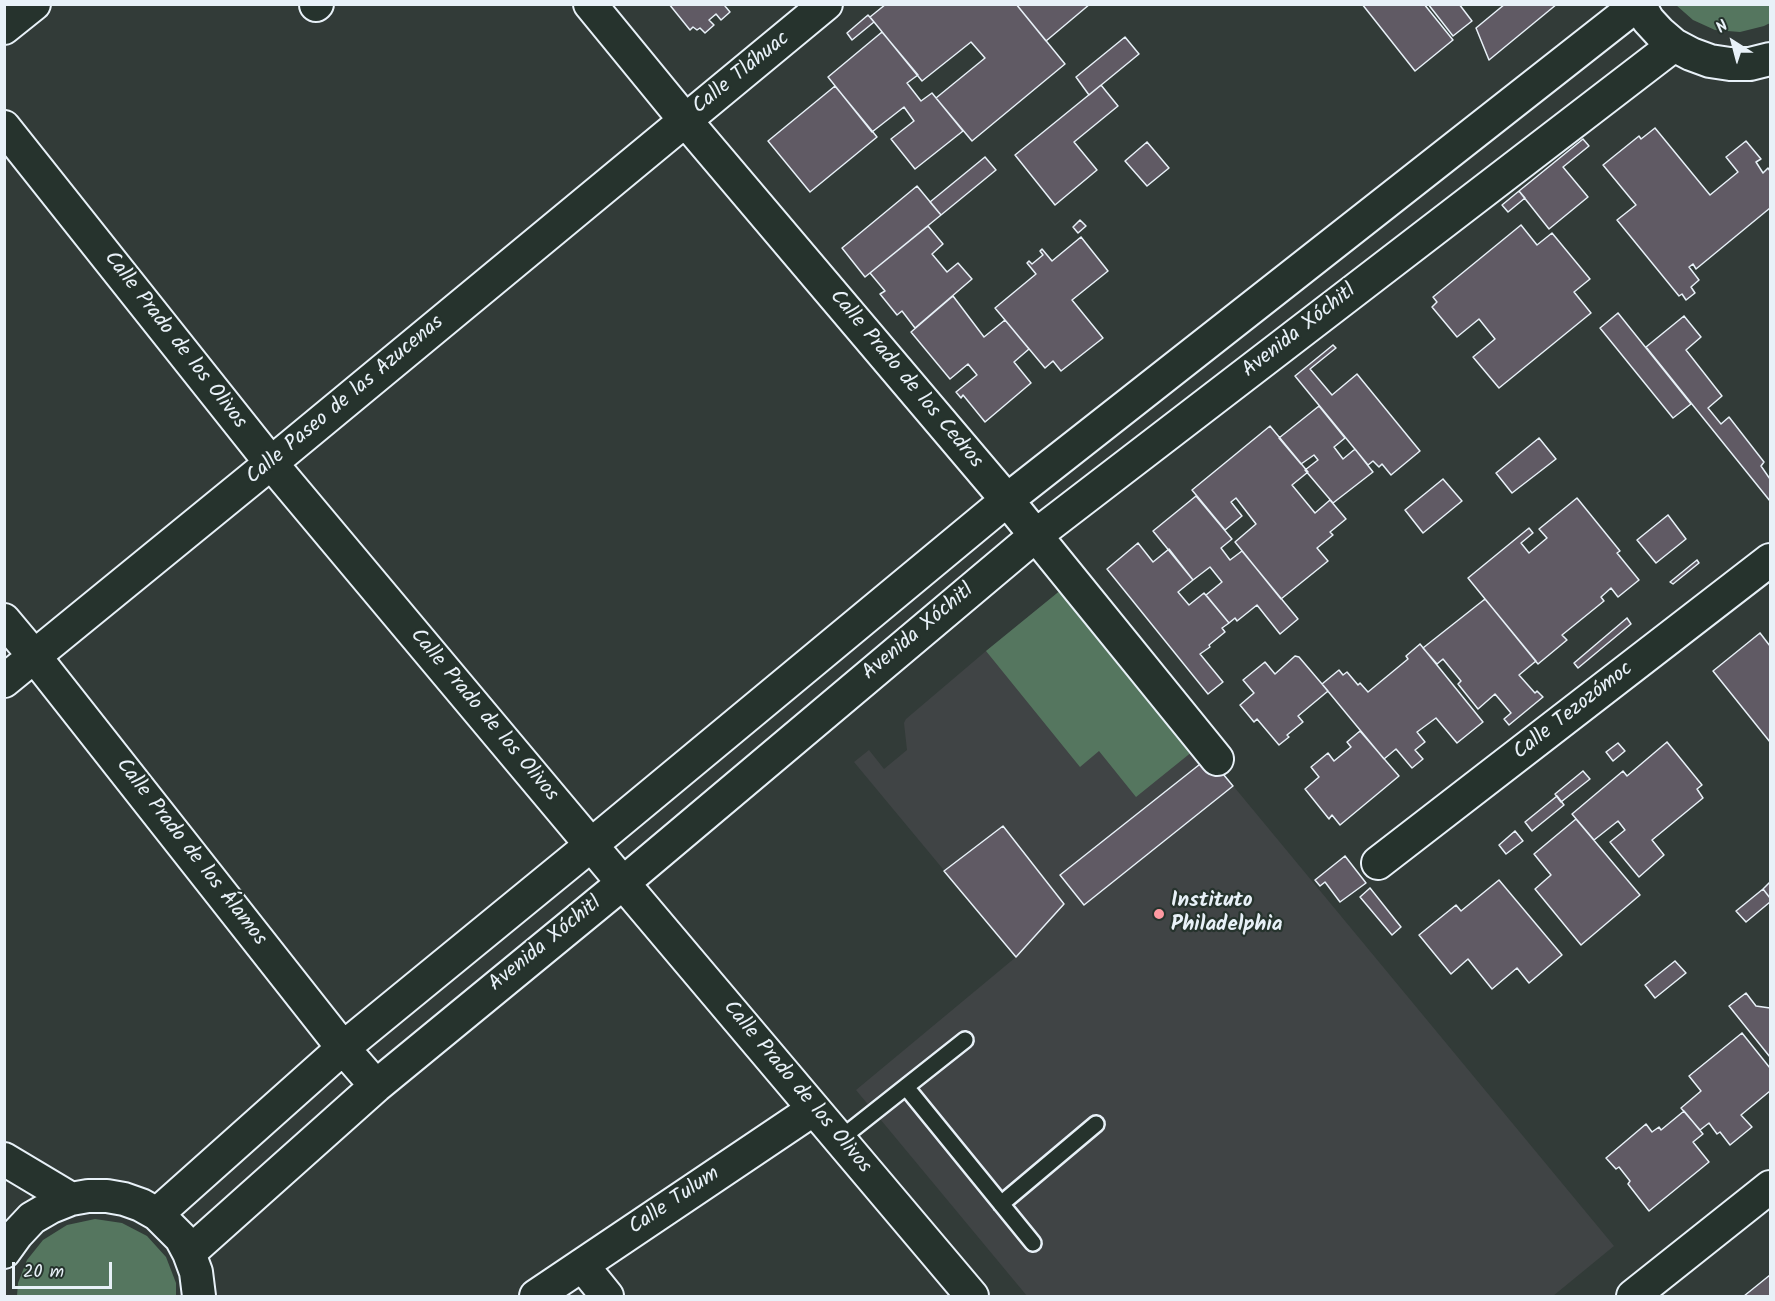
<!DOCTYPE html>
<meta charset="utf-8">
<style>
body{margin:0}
#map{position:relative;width:1775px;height:1301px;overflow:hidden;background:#323b38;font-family:Kalam,sans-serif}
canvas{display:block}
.frame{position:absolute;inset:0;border:6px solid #e8f1f8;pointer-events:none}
.north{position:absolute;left:1703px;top:12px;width:60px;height:60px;-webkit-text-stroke:4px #26332d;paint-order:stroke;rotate:324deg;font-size:16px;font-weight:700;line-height:24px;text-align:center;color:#e8f1f8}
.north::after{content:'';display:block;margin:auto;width:21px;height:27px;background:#e8f1f8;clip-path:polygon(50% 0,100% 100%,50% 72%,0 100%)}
.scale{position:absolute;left:12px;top:1262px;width:100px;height:27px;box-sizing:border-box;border:3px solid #e8f1f8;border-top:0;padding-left:8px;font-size:18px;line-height:21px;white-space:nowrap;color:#e8f1f8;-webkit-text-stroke:4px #26332d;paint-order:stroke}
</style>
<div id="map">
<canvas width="1775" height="1301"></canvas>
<div class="frame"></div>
<div class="north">N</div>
<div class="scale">20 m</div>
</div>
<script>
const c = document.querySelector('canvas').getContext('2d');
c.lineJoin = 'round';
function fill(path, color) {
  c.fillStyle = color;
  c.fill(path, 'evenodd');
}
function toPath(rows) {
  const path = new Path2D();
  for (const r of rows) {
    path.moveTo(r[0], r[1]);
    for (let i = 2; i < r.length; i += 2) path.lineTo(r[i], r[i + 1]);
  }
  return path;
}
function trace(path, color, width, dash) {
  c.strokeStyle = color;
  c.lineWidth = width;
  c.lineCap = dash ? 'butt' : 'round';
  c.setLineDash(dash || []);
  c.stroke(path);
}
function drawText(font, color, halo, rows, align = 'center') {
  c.font = font + ' Kalam,sans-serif';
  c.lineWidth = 4.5;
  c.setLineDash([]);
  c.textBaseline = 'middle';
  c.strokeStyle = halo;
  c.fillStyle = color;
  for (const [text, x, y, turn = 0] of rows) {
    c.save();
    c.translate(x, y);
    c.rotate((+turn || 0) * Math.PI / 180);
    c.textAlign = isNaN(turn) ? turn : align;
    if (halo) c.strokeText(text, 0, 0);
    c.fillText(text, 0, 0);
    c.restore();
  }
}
fill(toPath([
 [1067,585,1614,1246,1553,1296,1027,1296,856,1090,1016,957,854,762,869,750,884,769,907,750,904,723,906,719,986,651]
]), '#404445');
fill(toPath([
 [1676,5,1770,5,1770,23,1764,26,1740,32,1715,30,1693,20],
 [1067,585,1198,747,1136,797,1099,751,1080,767,986,651],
 [95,1219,122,1223,147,1236,166,1257,176,1283,176,1296,17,1296,18,1283,27,1260,43,1240,67,1225]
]), '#55765f');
const building = toPath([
 [669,4,728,4,725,6,730,12,721,20,716,14,709,20,714,25,705,33,700,28,697,30,693,27,690,30,669,4],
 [886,4,1016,4,1065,64,972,141,936,98,985,58,971,42,922,81,870,17,886,4],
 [1016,4,1090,4,1046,41,1016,4],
 [1362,4,1424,4,1453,40,1415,71,1362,4],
 [1428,4,1459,4,1472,21,1453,36,1428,4],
 [1505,4,1557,4,1489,60,1476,28,1505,4],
 [868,15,874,22,852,40,847,33,868,15],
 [882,32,918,75,907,83,921,101,932,93,963,131,915,169,891,139,914,121,904,107,872,132,828,77,882,32],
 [1125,37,1139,54,1089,95,1076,77,1125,37],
 [1101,85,1118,106,1074,142,1097,170,1055,205,1015,155,1101,85],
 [835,86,877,137,810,192,768,141,835,86],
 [1655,128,1710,195,1738,172,1726,157,1746,141,1761,159,1756,162,1763,173,1768,168,1770,171,1770,208,1696,269,1693,264,1689,267,1699,280,1691,287,1695,293,1686,300,1682,294,1679,296,1617,220,1636,205,1603,165,1639,136,1641,139,1655,128],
 [1583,139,1589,146,1563,167,1588,197,1549,229,1519,191,1583,139],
 [1147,142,1169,168,1147,186,1125,161,1147,142],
 [985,157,996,170,941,215,930,202,985,157],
 [917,186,941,215,865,277,842,248,917,186],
 [1519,191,1525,198,1508,212,1502,205,1519,191],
 [1080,220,1086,226,1078,233,1073,227,1080,220],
 [1521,225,1537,245,1552,233,1590,279,1574,292,1591,313,1499,388,1473,357,1495,339,1479,319,1457,337,1432,307,1437,302,1433,297,1521,225],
 [928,226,943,244,932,254,947,272,958,263,972,279,915,328,902,311,897,315,880,294,885,291,870,273,928,226],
 [1081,237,1108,271,1072,300,1103,338,1061,371,1053,361,1045,368,995,308,1036,274,1027,263,1029,261,1032,264,1043,255,1040,251,1042,249,1052,261,1081,237],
 [953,296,984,337,1005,320,1029,349,1014,362,1031,383,985,422,963,395,961,398,956,392,977,375,968,364,950,379,911,332,953,296],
 [1618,313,1691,404,1673,418,1600,328,1618,313],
 [1684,316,1701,337,1686,350,1722,396,1708,408,1721,424,1729,417,1764,462,1761,466,1770,479,1770,501,1646,347,1684,316],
 [1333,345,1336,348,1310,369,1332,395,1357,374,1420,451,1391,475,1382,464,1379,467,1373,461,1368,465,1295,376,1333,345],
 [1319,406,1345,438,1334,447,1343,459,1355,449,1373,472,1333,503,1305,470,1318,460,1314,455,1301,464,1279,438,1319,406],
 [1270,426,1308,472,1292,485,1315,513,1330,500,1346,519,1330,532,1333,535,1317,548,1328,561,1281,599,1235,542,1256,524,1236,498,1231,502,1242,516,1225,530,1192,490,1270,426],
 [1539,438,1556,459,1512,493,1496,473,1539,438],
 [1443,479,1462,501,1423,533,1405,510,1443,479],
 [1196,496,1232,539,1221,548,1230,560,1242,551,1298,619,1280,634,1257,605,1237,621,1235,618,1229,623,1206,595,1222,582,1210,567,1193,580,1153,531,1196,496],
 [1577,498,1620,551,1617,553,1639,580,1618,597,1611,588,1601,597,1604,601,1562,635,1567,640,1538,664,1468,578,1529,528,1533,533,1521,543,1529,553,1547,538,1539,529,1577,498],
 [1668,515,1686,539,1656,563,1637,540,1668,515],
 [1138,543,1153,562,1169,549,1193,580,1178,592,1189,605,1204,593,1229,623,1222,628,1225,632,1209,645,1210,647,1200,654,1223,682,1208,694,1107,569,1138,543],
 [1697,560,1699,563,1673,584,1670,582,1697,560],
 [1485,599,1536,661,1519,675,1535,693,1537,691,1543,697,1509,725,1504,719,1511,713,1495,694,1478,709,1458,684,1461,681,1443,659,1437,664,1423,648,1485,599],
 [1627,618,1631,624,1578,668,1574,663,1627,618],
 [1760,633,1770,646,1770,742,1713,671,1760,633],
 [1420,644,1483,722,1457,743,1436,718,1417,732,1425,742,1415,750,1423,759,1412,768,1396,749,1384,759,1322,684,1339,670,1343,675,1347,672,1358,685,1360,683,1368,692,1408,659,1406,656,1420,644],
 [1295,656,1299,657,1328,691,1298,716,1303,722,1287,735,1289,737,1279,745,1257,719,1254,722,1240,705,1254,693,1243,680,1265,662,1275,674,1295,656],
 [1360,731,1399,776,1340,825,1332,815,1329,819,1305,789,1319,777,1311,767,1328,753,1334,761,1351,747,1347,742,1360,731],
 [1667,742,1702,785,1697,789,1703,798,1652,840,1664,855,1639,877,1610,842,1625,830,1618,821,1594,840,1572,814,1623,771,1627,776,1667,742],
 [1618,743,1625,751,1613,761,1606,752,1618,743],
 [1209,757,1233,786,1084,905,1060,875,1209,757],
 [1583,771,1590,779,1561,802,1555,794,1583,771],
 [1557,796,1564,805,1532,831,1525,822,1557,796],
 [1576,819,1640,895,1581,945,1535,889,1551,875,1534,854,1576,819],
 [1003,826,1064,904,1016,957,944,871,1003,826],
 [1515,831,1523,841,1506,854,1499,845,1515,831],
 [1345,856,1366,883,1340,902,1325,882,1320,886,1315,880,1345,856],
 [1499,880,1562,955,1529,983,1517,968,1492,989,1468,959,1451,974,1419,935,1456,905,1461,911,1499,880],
 [1770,882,1770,898,1763,889,1770,882],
 [1370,888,1401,927,1392,935,1360,897,1370,888],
 [1763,889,1770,898,1770,902,1746,922,1736,911,1763,889],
 [1675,961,1686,973,1655,998,1645,985,1675,961],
 [1746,993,1756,1006,1770,1008,1770,1057,1729,1006,1746,993],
 [1742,1033,1770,1068,1770,1091,1741,1115,1752,1127,1730,1145,1720,1132,1717,1134,1709,1123,1700,1130,1681,1108,1701,1091,1689,1076,1742,1033],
 [1684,1111,1703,1134,1693,1142,1709,1162,1649,1211,1628,1184,1630,1181,1619,1167,1616,1169,1606,1158,1646,1124,1652,1132,1659,1127,1661,1130,1684,1111],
 [1770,1275,1770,1296,1744,1296,1770,1275]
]);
fill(building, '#605a64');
trace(building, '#e8f1f8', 1.5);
const service = toPath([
 [906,1087,1033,1243],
 [840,1139,965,1040],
 [1001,1204,1096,1124]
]);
const minor = toPath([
 [590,4,685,120,1007,500,1217,759],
 [1639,4,1648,20,1660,33,1674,45,1691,54,1710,61,1730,64,1750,64,1770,59],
 [316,5,317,4],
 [4,28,34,4],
 [4,127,271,463,623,883,972,1296],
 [4,620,35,657,343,1048,376,1086],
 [4,681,271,463,826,4],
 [1378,863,1770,560],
 [4,1159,71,1199],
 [157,1214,343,1048,591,845,1007,500,1638,4],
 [4,1252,17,1234,32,1218,51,1207,71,1199,88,1196,107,1196,124,1199,141,1205,157,1214,181,1238,189,1253,196,1272,199,1296],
 [189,1253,376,1086,623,883,1035,536,1674,45],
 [582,1265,607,1296],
 [536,1296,814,1109],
 [1633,1296,1770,1187]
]);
trace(service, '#e8f1f8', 20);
trace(minor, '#e8f1f8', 36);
trace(service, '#26332d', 15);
trace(minor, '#26332d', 32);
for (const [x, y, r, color] of [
 [1159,914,6,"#ff9aa2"]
]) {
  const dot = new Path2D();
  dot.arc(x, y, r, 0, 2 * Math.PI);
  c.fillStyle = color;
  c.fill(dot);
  trace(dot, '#26332d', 2);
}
drawText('21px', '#e8f1f8', '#26332d', [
 ["Calle Tláhuac",742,74,-39],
 ["Avenida Xóchitl",1300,332,-38],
 ["Calle Prado de los Olivos",174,341,52],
 ["Calle Prado de los Cedros",905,380,50],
 ["Calle Paseo de las Azucenas",346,401,-40],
 ["Avenida Xóchitl",919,633,-40],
 ["Calle Tezozómoc",1574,712,-38],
 ["Calle Prado de los Olivos",483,716,50],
 ["Calle Prado de los Álamos",190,853,52],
 ["Avenida Xóchitl",546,945,-39],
 ["Calle Prado de los Olivos",796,1088,50],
 ["Calle Tulum",675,1202,-34]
]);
drawText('bold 21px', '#e8f1f8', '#26332d', [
 ["Instituto",1171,902],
 ["Philadelphia",1171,926]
], 'left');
</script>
